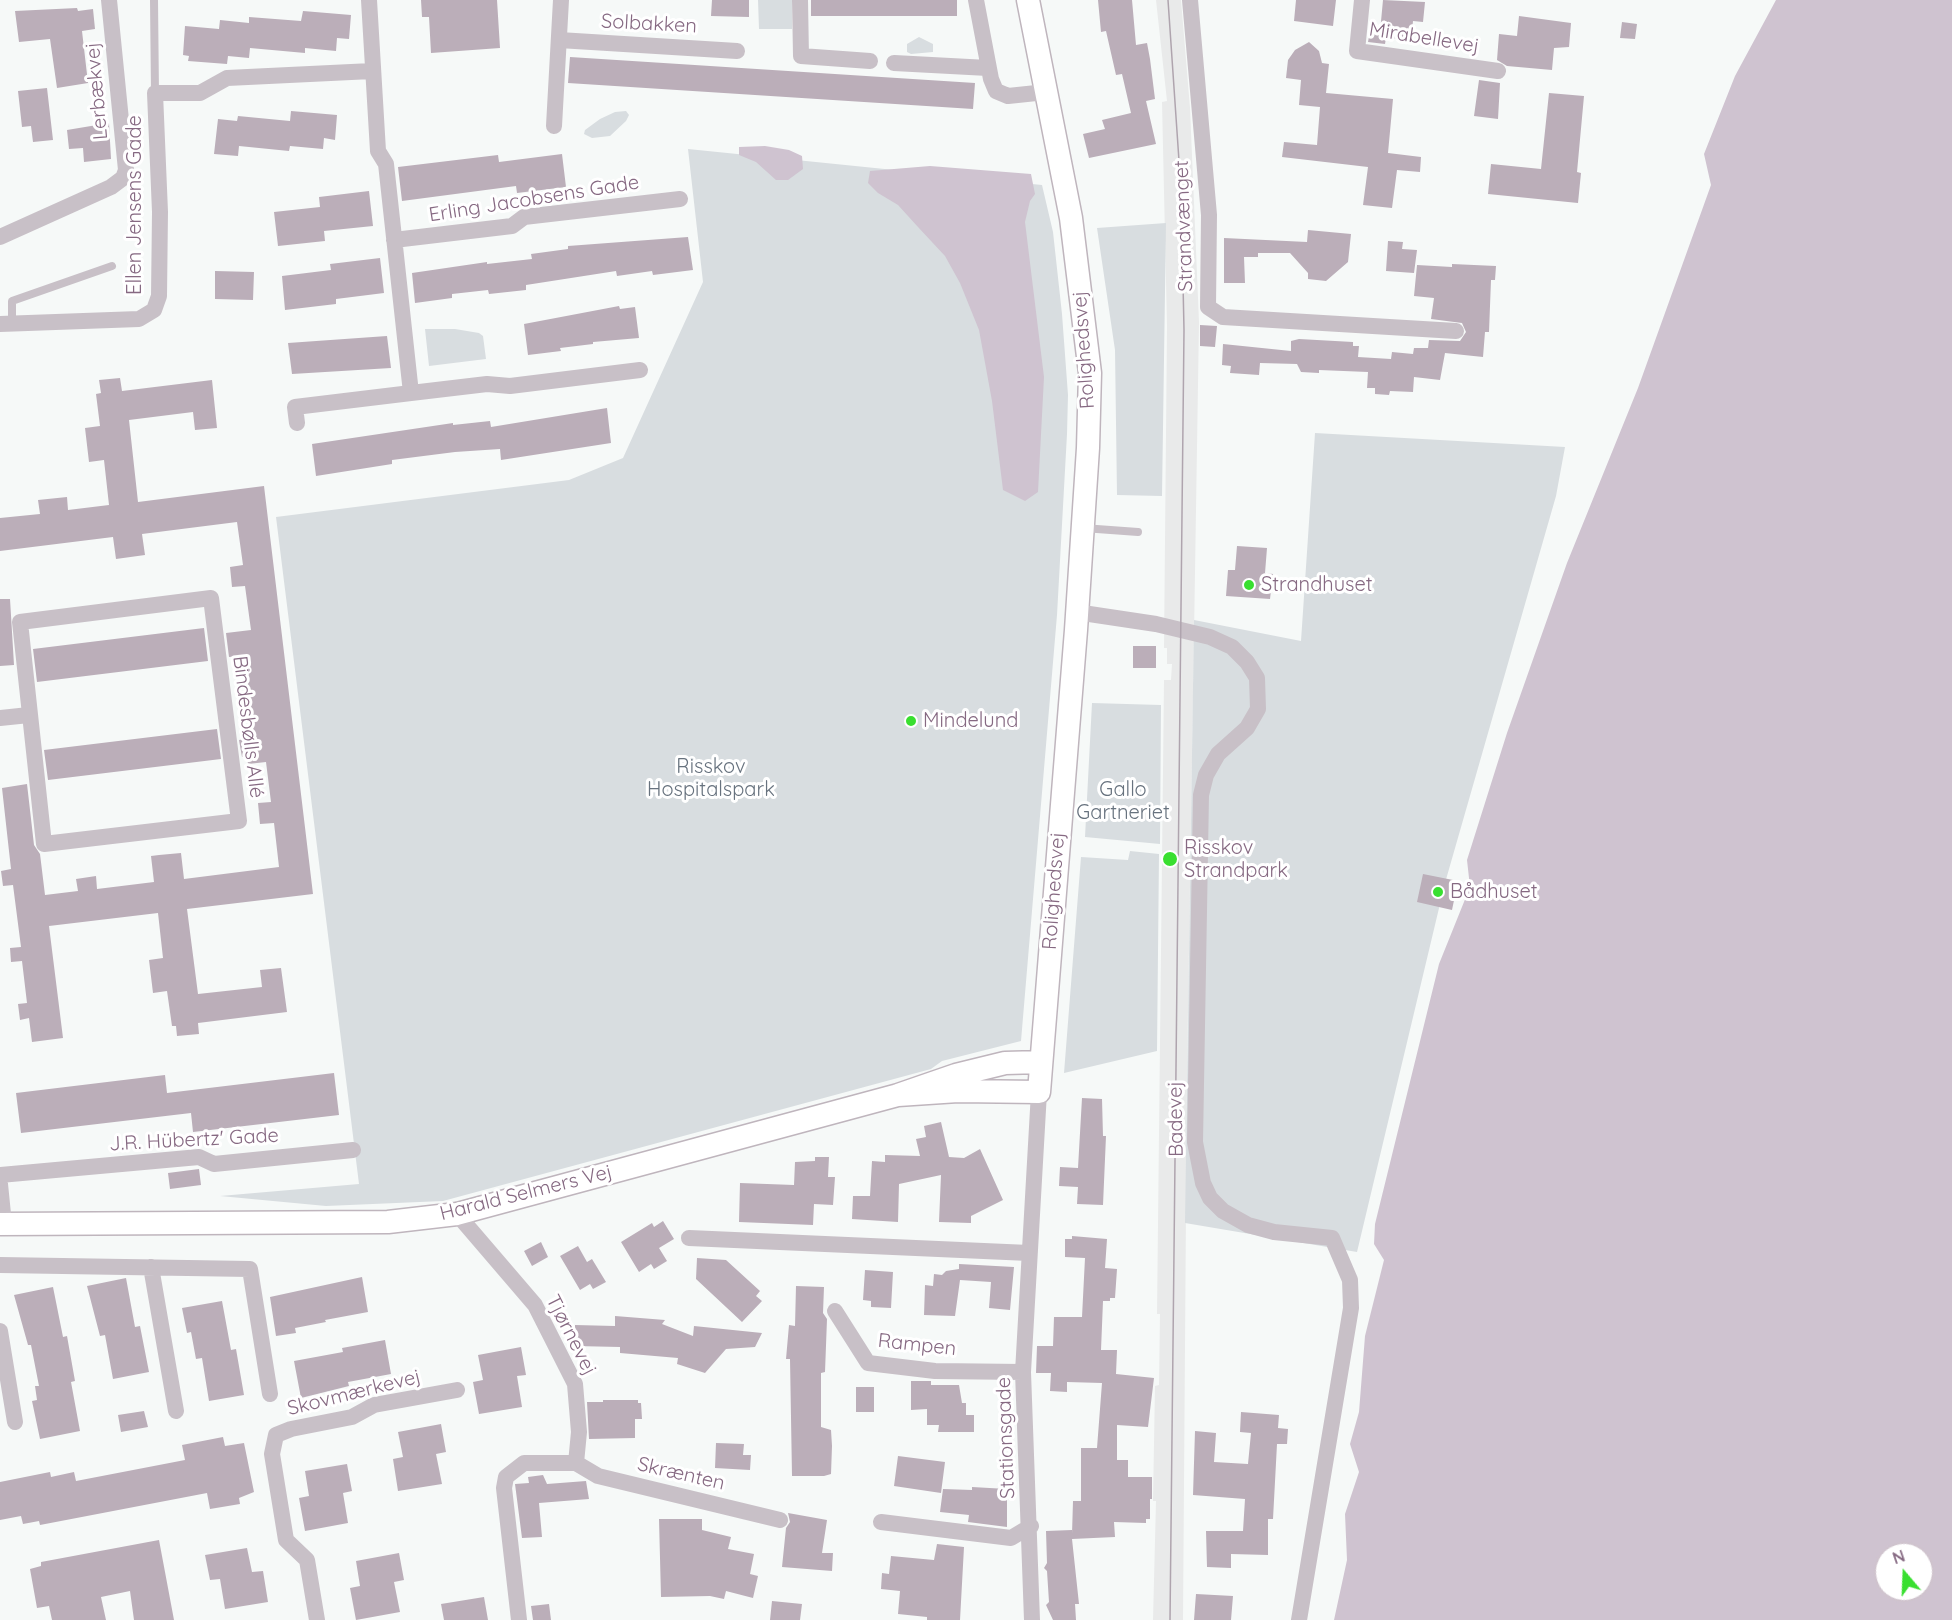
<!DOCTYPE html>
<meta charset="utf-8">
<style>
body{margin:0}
#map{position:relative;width:1952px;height:1620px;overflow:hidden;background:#f6f9f8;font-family:Quicksand,sans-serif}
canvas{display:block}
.north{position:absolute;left:1874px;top:1542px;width:60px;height:60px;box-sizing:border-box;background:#fff;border:2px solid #cfc3cd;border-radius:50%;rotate:341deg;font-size:16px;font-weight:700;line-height:24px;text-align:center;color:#866982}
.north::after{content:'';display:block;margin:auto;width:21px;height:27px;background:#39df30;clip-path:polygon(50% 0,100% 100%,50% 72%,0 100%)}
</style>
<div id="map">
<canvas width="1952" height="1620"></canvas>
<div class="north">N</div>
</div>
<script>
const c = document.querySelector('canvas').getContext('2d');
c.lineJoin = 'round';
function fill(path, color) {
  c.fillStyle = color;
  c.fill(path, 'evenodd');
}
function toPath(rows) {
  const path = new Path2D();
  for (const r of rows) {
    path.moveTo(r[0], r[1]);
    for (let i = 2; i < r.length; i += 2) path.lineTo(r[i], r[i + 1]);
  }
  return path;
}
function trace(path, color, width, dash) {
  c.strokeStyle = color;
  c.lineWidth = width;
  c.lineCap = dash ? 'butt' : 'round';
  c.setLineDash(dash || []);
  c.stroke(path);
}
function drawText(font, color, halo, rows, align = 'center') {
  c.font = font + ' Quicksand,sans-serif';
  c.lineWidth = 6;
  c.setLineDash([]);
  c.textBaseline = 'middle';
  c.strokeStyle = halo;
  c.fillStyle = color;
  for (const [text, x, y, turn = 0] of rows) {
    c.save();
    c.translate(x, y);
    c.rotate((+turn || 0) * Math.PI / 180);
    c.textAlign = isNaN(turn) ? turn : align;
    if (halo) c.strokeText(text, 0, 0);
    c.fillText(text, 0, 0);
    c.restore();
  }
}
fill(toPath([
 [1156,0,1181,0,1190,108,1199,322,1187,1073,1183,1620,1153,1620,1156,1501,1153,1501,1155,1386,1159,1385,1160,1314,1157,1314,1164,680,1171,680,1172,664,1167,664,1167,648,1164,648,1167,326,1162,102,1167,101]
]), '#e9eaea');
fill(toPath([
 [758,0,792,0,792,29,759,29],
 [919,37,933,44,933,52,911,54,907,52,907,44],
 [626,111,629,115,626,121,610,136,592,138,584,134,585,130,600,119,615,112],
 [688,149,1042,185,1053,232,1062,314,1068,395,1067,434,1057,615,1021,1041,942,1061,931,1069,443,1201,326,1206,220,1196,359,1184,276,517,569,480,623,458,703,282],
 [1166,223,1162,496,1117,495,1115,350,1097,228],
 [425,329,455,329,479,333,483,336,486,359,429,366],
 [1315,433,1565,447,1556,496,1445,883,1357,1252,1185,1223,1194,620,1301,641],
 [1092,703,1161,705,1160,844,1085,837],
 [1130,851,1159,854,1157,1051,1064,1073,1081,857,1128,860]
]), '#d8dde0');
fill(toPath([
 [1776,0,1952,0,1952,1620,1334,1620,1347,1560,1345,1514,1359,1472,1350,1444,1359,1412,1365,1336,1384,1260,1374,1244,1375,1224,1439,964,1470,887,1467,860,1507,733,1567,563,1638,388,1711,185,1704,154,1735,76],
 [1886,1554,1922,1554,1922,1590,1886,1590],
 [765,146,789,150,802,156,803,169,788,180,776,180,756,162,739,155,739,147],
 [930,166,1031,174,1035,194,1030,201,1025,222,1044,377,1038,492,1025,501,1003,490,992,401,979,330,960,283,945,256,918,227,898,205,878,193,868,183,870,171]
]), '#cfc3d0');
fill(toPath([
 [421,0,497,0,500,48,431,53,429,17,422,17],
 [712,0,749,0,749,17,711,16],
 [811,0,957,0,957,16,811,16],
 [1098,0,1132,0,1136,45,1147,43,1150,59,1155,99,1146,101,1156,144,1089,158,1083,134,1105,129,1102,120,1131,113,1122,74,1116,75,1106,31,1101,32],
 [1296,0,1336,0,1333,26,1294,21],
 [1383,0,1425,2,1423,22,1413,21,1411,40,1386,38,1385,44,1368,42,1370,31,1380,32],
 [77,8,78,11,93,9,95,29,82,31,88,83,57,88,50,39,19,42,15,11],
 [303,11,351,15,349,39,337,38,336,51,305,48,305,53,250,48,249,58,228,56,227,64,188,61,189,56,183,55,185,26,219,29,220,20,249,23,249,17,301,21],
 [1519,16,1571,23,1569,47,1554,48,1552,70,1507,66,1497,60,1499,34,1517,36],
 [1622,22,1637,24,1635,39,1620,38],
 [1309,42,1319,51,1322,63,1329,64,1326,93,1393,99,1388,153,1421,157,1420,172,1397,170,1392,208,1363,205,1368,167,1282,157,1284,142,1317,145,1320,107,1299,105,1301,80,1286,78,1288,60,1295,50],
 [570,57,975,83,973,109,568,83],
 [1479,80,1500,83,1498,119,1474,116],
 [47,88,53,140,33,142,31,126,22,127,18,91],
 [1549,93,1584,96,1577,172,1581,173,1578,203,1488,194,1491,164,1541,169],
 [291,111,337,115,335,140,324,138,323,149,290,146,289,151,239,146,238,156,214,154,218,119,237,121,238,116,290,121],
 [109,123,111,159,84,162,83,148,69,149,67,130],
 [562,154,566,187,517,193,516,186,402,201,398,167,498,155,499,162],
 [369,191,373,226,324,231,325,241,278,246,274,212,320,207,319,197],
 [1308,230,1351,234,1348,262,1326,281,1308,279,1308,273,1290,253,1258,253,1258,257,1244,257,1245,283,1224,283,1224,238,1307,242],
 [688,237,693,270,653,275,652,271,617,276,616,271,526,285,526,290,489,294,488,290,452,294,452,298,415,303,412,273,487,262,487,264,532,259,531,254,568,249,568,246],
 [1388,241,1403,242,1402,249,1417,250,1414,273,1386,271],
 [380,258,384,293,336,299,336,304,285,310,282,276,331,270,330,264],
 [1452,264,1496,266,1495,280,1491,280,1489,332,1485,332,1483,357,1445,353,1440,380,1414,377,1413,392,1390,391,1389,395,1375,394,1375,388,1367,388,1368,372,1319,370,1319,373,1301,372,1297,364,1260,363,1259,375,1230,373,1231,366,1222,365,1223,344,1291,351,1291,341,1299,339,1353,342,1353,346,1359,346,1358,357,1391,359,1392,352,1413,354,1414,348,1428,348,1429,340,1460,341,1466,332,1462,323,1431,319,1434,298,1414,296,1417,265,1452,267],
 [215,271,254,272,253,300,215,299],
 [619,306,620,309,635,307,639,338,593,342,593,344,560,348,561,351,528,355,524,324],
 [1200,325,1217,326,1215,347,1200,346],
 [387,336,391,368,292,374,288,343],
 [120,378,122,391,212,380,217,428,195,430,193,412,129,420,138,502,264,486,313,894,187,909,198,994,262,987,260,970,281,968,287,1012,198,1023,199,1034,177,1036,176,1026,172,1026,167,991,153,993,149,960,163,958,158,913,49,926,63,1038,32,1042,29,1018,20,1020,18,1004,27,1003,22,961,11,962,10,948,21,947,13,885,3,886,1,871,11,869,2,788,27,784,34,845,40,854,45,895,78,891,76,879,96,876,97,889,154,882,151,856,159,855,181,853,184,879,279,867,274,823,260,824,258,803,271,802,266,762,248,764,247,756,242,757,239,740,251,738,241,656,229,657,226,633,251,630,245,586,232,587,230,567,243,565,237,522,142,534,145,555,116,559,113,537,0,551,0,518,40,514,38,500,67,497,68,510,109,505,104,460,89,462,85,428,100,426,96,394,101,393,99,380],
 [607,408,611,443,501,460,500,449,455,452,392,460,392,464,316,476,312,444,453,423,453,425,490,421,491,427],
 [1237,546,1267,548,1265,573,1273,574,1270,599,1226,596,1228,570,1235,570],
 [0,599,10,599,14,665,0,666],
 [204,628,208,661,37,682,33,649],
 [1133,646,1156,646,1156,668,1133,668],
 [217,729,221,759,48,780,44,750],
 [1423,874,1458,881,1452,910,1417,902],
 [334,1073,339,1115,193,1132,191,1113,21,1133,16,1093,165,1075,167,1093],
 [1082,1098,1102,1099,1103,1136,1106,1136,1103,1205,1077,1204,1078,1187,1059,1186,1060,1167,1078,1168],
 [941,1122,949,1157,964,1158,980,1149,1003,1200,971,1216,971,1223,939,1222,941,1175,899,1184,898,1222,852,1219,853,1196,870,1196,872,1161,885,1162,885,1155,920,1156,916,1139,926,1137,924,1126],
 [815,1157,829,1157,828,1177,835,1177,833,1205,814,1204,813,1225,739,1222,740,1183,794,1185,795,1162,815,1161],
 [199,1169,201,1185,170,1189,168,1173],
 [663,1221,674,1239,659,1248,667,1261,654,1269,651,1264,639,1272,621,1242,652,1223,654,1227],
 [1072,1236,1107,1239,1105,1268,1117,1269,1115,1298,1110,1298,1110,1301,1103,1301,1101,1350,1117,1350,1116,1374,1154,1378,1148,1427,1117,1425,1117,1460,1128,1460,1128,1477,1152,1477,1152,1499,1150,1499,1150,1519,1146,1519,1146,1523,1114,1522,1115,1537,1072,1539,1079,1604,1075,1604,1076,1620,1053,1620,1046,1605,1049,1602,1047,1571,1044,1568,1047,1563,1046,1531,1072,1530,1072,1534,1073,1501,1081,1501,1081,1448,1097,1448,1102,1383,1067,1382,1067,1392,1050,1391,1051,1373,1036,1373,1037,1346,1053,1346,1054,1317,1082,1317,1085,1258,1065,1257,1065,1239,1072,1239],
 [541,1242,548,1257,532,1266,524,1251],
 [578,1246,587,1262,592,1259,606,1282,593,1289,590,1284,580,1290,560,1256],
 [697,1258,726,1260,760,1291,756,1296,762,1301,742,1322,696,1279],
 [959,1264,1014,1267,1010,1310,989,1308,991,1282,960,1280,955,1316,924,1315,925,1285,933,1286,934,1274,942,1275,946,1271,959,1269],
 [865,1270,893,1272,891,1308,871,1307,871,1301,863,1300],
 [362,1277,368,1312,325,1320,326,1322,295,1328,296,1333,276,1336,270,1297],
 [126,1278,135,1327,140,1326,149,1372,113,1379,105,1335,100,1336,87,1286],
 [796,1286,824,1287,823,1313,827,1319,825,1372,821,1373,821,1427,831,1430,832,1446,831,1474,824,1476,792,1476,790,1359,786,1359,789,1325,795,1326],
 [53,1287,63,1337,67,1336,75,1381,71,1382,80,1431,40,1439,32,1401,37,1400,35,1386,39,1386,31,1345,28,1345,14,1295],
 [222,1301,231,1350,236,1349,244,1395,209,1401,202,1358,196,1359,191,1332,187,1333,182,1308],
 [615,1316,665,1320,662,1324,693,1336,694,1326,762,1333,755,1347,726,1349,705,1373,677,1364,678,1358,620,1353,620,1347,575,1346,575,1325,615,1326],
 [385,1340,391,1374,348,1382,349,1386,301,1398,294,1361,343,1352,342,1348],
 [521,1347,526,1375,517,1376,522,1407,479,1414,473,1382,483,1380,478,1355],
 [911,1381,931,1381,931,1385,959,1385,962,1403,966,1403,966,1415,974,1415,974,1432,938,1432,939,1425,927,1425,927,1409,911,1410],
 [856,1387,874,1387,874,1412,856,1412],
 [603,1400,638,1400,638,1403,641,1403,642,1419,635,1419,635,1438,589,1439,587,1402,603,1402],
 [144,1411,148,1427,121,1432,118,1415],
 [1241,1412,1279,1415,1278,1428,1288,1429,1287,1444,1277,1444,1273,1519,1268,1519,1268,1555,1231,1554,1231,1568,1207,1567,1206,1531,1243,1531,1245,1499,1193,1495,1195,1431,1216,1433,1214,1462,1248,1464,1251,1433,1240,1432],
 [441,1424,446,1452,436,1454,442,1484,398,1491,393,1459,403,1457,398,1432],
 [223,1437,225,1446,244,1443,254,1492,239,1498,240,1504,210,1509,207,1493,40,1525,39,1521,23,1524,21,1516,0,1520,0,1482,50,1472,51,1477,74,1472,76,1481,185,1460,182,1445],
 [716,1443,744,1444,743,1455,751,1455,750,1470,715,1468],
 [898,1456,945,1462,941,1493,894,1486],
 [347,1464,352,1491,343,1493,348,1523,305,1531,299,1498,309,1496,305,1471],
 [543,1475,547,1484,586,1481,589,1499,539,1503,542,1537,522,1538,515,1484,529,1483,528,1477],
 [972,1487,1007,1489,1007,1527,968,1522,969,1515,940,1512,943,1489,972,1490],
 [788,1513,827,1520,822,1553,833,1553,832,1571,782,1567,786,1528,790,1522],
 [659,1519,702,1519,702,1530,731,1537,728,1549,754,1554,750,1574,758,1576,753,1598,726,1591,724,1599,710,1596,661,1597],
 [159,1540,174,1620,134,1620,130,1591,101,1597,106,1620,52,1620,49,1606,37,1608,30,1569,41,1566,41,1562],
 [937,1544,964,1547,960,1620,927,1620,927,1617,898,1614,900,1591,881,1589,882,1573,889,1574,891,1556,934,1560],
 [247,1548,252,1572,263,1571,268,1602,225,1609,220,1579,210,1580,205,1555],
 [399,1553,404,1580,394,1582,400,1612,356,1620,350,1588,360,1586,356,1561],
 [1196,1594,1233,1596,1231,1620,1194,1620],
 [484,1597,488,1620,444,1620,441,1604],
 [772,1601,802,1604,800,1620,770,1620],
 [549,1604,551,1620,533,1620,531,1606]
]), '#bbaeb9');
const secondary = toPath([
 [898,1095,958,1091,1039,1092,1076,630,1088,448,1090,373,1071,218,1028,0],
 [0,1224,388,1222,457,1214,898,1095,956,1075,1005,1063,1041,1062]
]);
trace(secondary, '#bfb5bd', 25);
trace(toPath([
 [154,0,155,93],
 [12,323,12,301,112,266],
 [1083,528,1138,532]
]), '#c8c0c7', 8);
trace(toPath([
 [800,0,801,56,870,61],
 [976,0,991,79,996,91,1008,96,1046,92],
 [1190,0,1209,215,1208,307,1223,317,1456,331],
 [1362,0,1357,51,1498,71],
 [559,40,737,51],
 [894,63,988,68],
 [554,126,561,0],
 [0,237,111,187,123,178,126,170,109,0],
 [394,240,512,226,524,217,680,199],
 [0,324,139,319,154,310,159,296,160,212,155,93,200,93,227,78,372,71],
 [411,393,487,384,510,386,640,370],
 [297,423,295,407,411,393,386,164,378,151,369,0],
 [211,598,239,821,44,844,20,622,211,598],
 [1076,612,1156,624,1210,637,1232,647,1247,662,1257,678,1258,709,1247,728,1218,754,1206,775,1201,795,1195,1142,1203,1183,1210,1198,1223,1211,1248,1225,1274,1232,1332,1238,1350,1280,1351,1308,1299,1620],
 [0,718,29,715],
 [0,1175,199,1157,214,1164,353,1150],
 [0,1184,4,1224],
 [457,1214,535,1305,575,1384,579,1432,576,1463,524,1463,506,1477,504,1488,519,1620],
 [689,1238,1029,1253],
 [0,1265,250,1269,270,1394],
 [151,1267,176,1411],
 [835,1311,868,1363,935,1371,1023,1372],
 [0,1331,15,1422],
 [576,1463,598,1476,780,1520],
 [881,1522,1011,1538,1031,1526],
 [317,1620,307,1560,286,1540,272,1454,276,1435,291,1429,352,1417,374,1405,457,1390],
 [1032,1620,1023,1372,1039,1092]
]), '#c8c0c7', 16);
trace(secondary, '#fff', 22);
trace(toPath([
 [1168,0,1181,190,1184,330,1170,1620]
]), '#afa4ae', 1.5);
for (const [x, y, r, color] of [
 [1249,585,6,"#39df30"],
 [911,721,6,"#39df30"],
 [1170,859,8,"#39df30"],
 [1438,892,6,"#39df30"]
]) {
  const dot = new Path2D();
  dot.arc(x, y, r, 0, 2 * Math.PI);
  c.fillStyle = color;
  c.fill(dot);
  trace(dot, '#fff', 2);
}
drawText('20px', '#866982', '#fff', [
 ["Solbakken",649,24,3],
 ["Mirabellevej",1424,38,9],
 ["Lerbækvej",97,91,-95],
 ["Erling Jacobsens Gade",534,199,-9],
 ["Ellen Jensens Gade",135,205,-90],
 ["Strandvænget",1184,226,-92],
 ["Rolighedsvej",1084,350,-94],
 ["Bindesbølls Allé",248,727,83],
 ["Rolighedsvej",1054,891,-86],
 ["Badevej",1176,1119,-91],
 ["J.R. Hübertz' Gade",194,1140,-3],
 ["Harald Selmers Vej",526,1193,-14],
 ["Tjørnevej",571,1335,63],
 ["Rampen",917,1345,6],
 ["Skovmærkevej",354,1393,-14],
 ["Stationsgade",1006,1438,-92],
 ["Skrænten",681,1474,13]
]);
drawText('20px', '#866982', '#fff', [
 ["Strandhuset",1261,585],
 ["Mindelund",923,721],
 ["Risskov",1184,848],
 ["Strandpark",1184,871],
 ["Bådhuset",1450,892]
], 'left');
drawText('20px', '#67727e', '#fff', [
 ["Risskov",711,767],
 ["Hospitalspark",711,790],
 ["Gallo",1123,790],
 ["Gartneriet",1123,813]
]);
</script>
